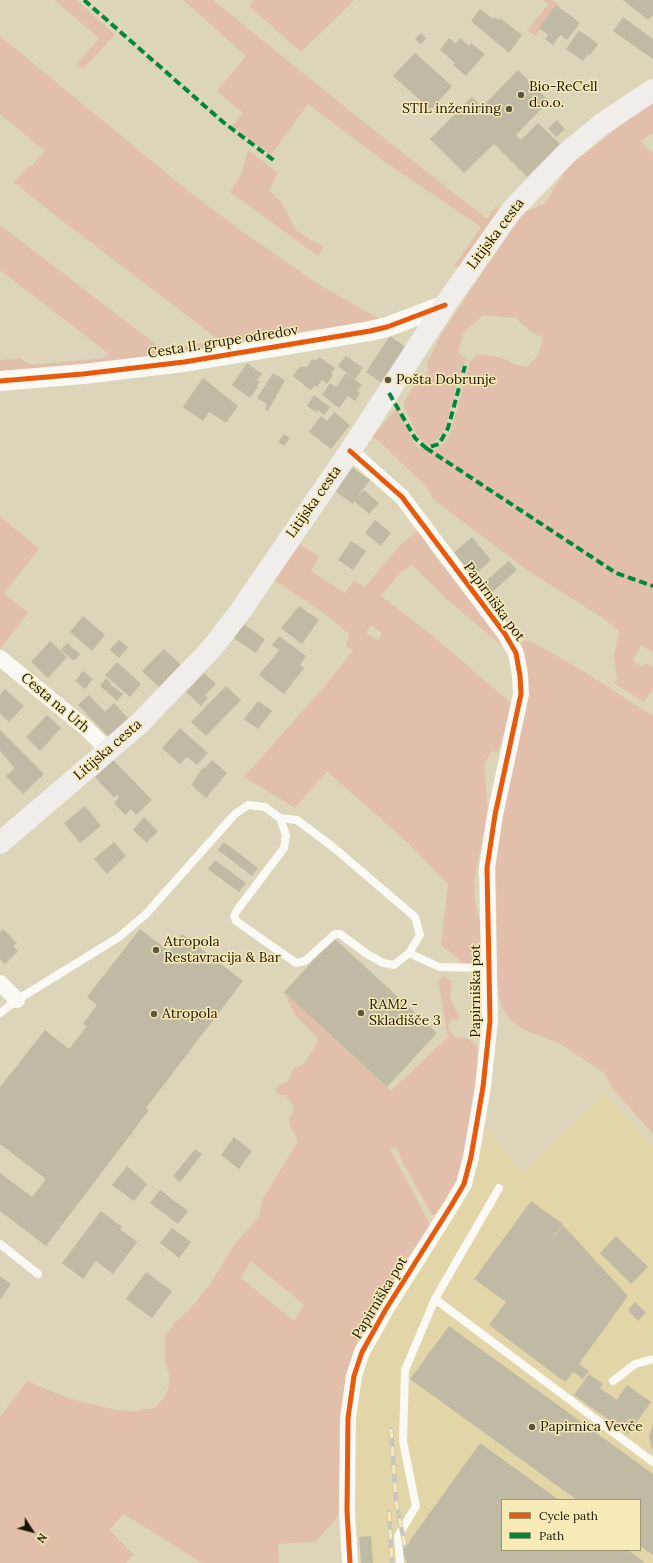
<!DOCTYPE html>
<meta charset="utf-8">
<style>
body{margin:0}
#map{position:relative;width:653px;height:1563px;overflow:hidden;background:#dcd5b9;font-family:Lora,serif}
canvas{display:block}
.legend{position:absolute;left:501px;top:1499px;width:140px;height:52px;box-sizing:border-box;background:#f8ebb7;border:1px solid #9e956f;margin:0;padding:5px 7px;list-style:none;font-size:12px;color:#181302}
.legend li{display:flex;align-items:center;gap:8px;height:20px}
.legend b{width:20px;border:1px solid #9e956f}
.north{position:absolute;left:12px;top:1511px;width:40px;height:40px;-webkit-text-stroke:3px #f8ebb7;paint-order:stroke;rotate:126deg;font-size:11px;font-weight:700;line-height:16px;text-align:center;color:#181302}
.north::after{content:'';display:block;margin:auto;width:14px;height:18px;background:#181302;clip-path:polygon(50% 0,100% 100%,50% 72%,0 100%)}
</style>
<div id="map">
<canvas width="653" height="1563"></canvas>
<ul class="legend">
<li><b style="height:5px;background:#e8590c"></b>Cycle path</li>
<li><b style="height:5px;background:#00873e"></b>Path</li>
</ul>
<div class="north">N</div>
</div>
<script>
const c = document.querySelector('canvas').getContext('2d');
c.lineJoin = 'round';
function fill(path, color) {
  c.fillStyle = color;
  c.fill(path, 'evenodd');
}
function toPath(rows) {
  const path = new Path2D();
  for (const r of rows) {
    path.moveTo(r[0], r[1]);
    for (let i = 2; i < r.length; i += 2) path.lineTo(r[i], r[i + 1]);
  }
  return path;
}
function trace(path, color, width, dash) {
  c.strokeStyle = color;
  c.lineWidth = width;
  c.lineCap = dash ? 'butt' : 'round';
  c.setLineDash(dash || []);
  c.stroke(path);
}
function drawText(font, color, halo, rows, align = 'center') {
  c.font = font + ' Lora,serif';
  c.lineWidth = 3;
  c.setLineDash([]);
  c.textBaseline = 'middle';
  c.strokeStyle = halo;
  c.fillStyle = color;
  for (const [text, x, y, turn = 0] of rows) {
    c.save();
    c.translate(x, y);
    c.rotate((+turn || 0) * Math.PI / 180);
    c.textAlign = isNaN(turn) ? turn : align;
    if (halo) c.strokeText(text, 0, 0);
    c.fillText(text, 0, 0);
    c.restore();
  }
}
fill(toPath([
 [605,1093,653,1147,653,1563,361,1563,353,1441,356,1389,368,1355,439,1235,472,1189,485,1127,523,1173],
 [502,1500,640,1500,640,1550,502,1550]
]), '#e2d6a8');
fill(toPath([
 [54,0,77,0,115,35,83,69,77,64,99,38],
 [183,0,213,0,356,116,487,219,496,206,499,209,459,269,454,266,481,227,385,162,308,104,271,155,232,126,243,113,217,91,246,56],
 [254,0,354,0,301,52,249,6],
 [544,0,553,0,559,5,535,36,527,30,548,5],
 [0,36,187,190,243,232,315,282,381,320,115,364,0,373,0,360,20,358,29,364,42,364,103,358,109,354,0,270,0,225,166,352,218,339,52,213,14,182,27,168,33,165,45,151,0,114],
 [653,102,653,133,640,141,653,153,653,652,641,645,633,661,642,667,645,663,653,667,653,689,644,702,614,683,617,679,614,657,619,631,603,618,530,572,433,499,426,486,373,436,397,408,415,445,428,452,435,450,443,444,451,431,470,362,478,354,503,358,514,364,527,367,538,356,543,338,531,332,516,318,483,315,463,333,458,352,466,359,461,368,446,425,441,436,430,445,424,443,417,435,403,404,417,380,422,381,429,370,426,365,441,335,515,223,525,212,545,203,568,167,644,107],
 [248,150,278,173,269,190,281,201,296,230,323,247,318,256,230,192,241,175],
 [0,516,39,549,4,593,28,613,0,649],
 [419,530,433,554,493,627,504,645,502,646,451,603,412,565,400,573,381,596,434,637,512,704,500,748,496,753,493,750,484,763,488,813,474,880,475,902,481,926,481,952,480,961,474,965,462,963,460,960,441,945,448,884,408,843,327,771,295,808,244,777,323,688,353,651,346,646,349,634,325,614,273,579,296,541,319,557,311,571,345,593,354,581,365,587,402,543],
 [371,625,382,633,378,640,366,633],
 [523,640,534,643,578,668,653,716,653,1134,613,1089,604,1073,559,1043,525,1030,510,1020,501,1006,497,985,496,862,502,819,512,775,528,688,528,669,521,644],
 [445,976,452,982,450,998,459,1016,459,1019,452,1020,448,1025,449,1031,455,1037,469,1039,477,1046,478,1063,468,1139,458,1178,446,1202,437,1213,432,1215,402,1161,396,1147,390,1149,431,1226,361,1337,352,1356,345,1381,342,1504,336,1519,315,1542,278,1544,279,1563,202,1563,124,1514,109,1530,134,1555,125,1563,0,1563,0,1417,27,1381,68,1398,115,1410,134,1411,154,1408,164,1398,169,1386,169,1374,165,1363,165,1337,174,1323,190,1309,211,1283,234,1245,259,1217,262,1200,297,1143,297,1138,290,1127,289,1119,293,1112,293,1105,285,1095,279,1095,275,1090,278,1085,288,1082,292,1070,304,1064,317,1044,317,1037,295,1015,284,992,391,1091,448,1037,438,980],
 [251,1261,304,1305,294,1321,241,1278]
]), '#e2bfaa');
fill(toPath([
 [623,0,653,0,653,15,648,20],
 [556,5,580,23,567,40,560,35,553,45,545,39,548,35,539,28],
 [480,9,493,19,494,17,499,20,500,18,522,35,509,53,471,21],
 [623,17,653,39,653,59,613,31],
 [579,30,598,44,590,55,588,54,583,61,566,49],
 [421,33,426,38,421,44,415,39],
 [449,38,456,44,460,38,469,46,471,43,485,54,466,76,453,65,455,63,440,50],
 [415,53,452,86,431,110,393,76],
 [518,70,549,101,516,135,521,140,538,123,560,144,527,177,494,144,464,173,430,139,472,97,482,107],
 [557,120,565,129,556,137,548,128],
 [390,336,407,348,383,384,366,372],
 [346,356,363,368,355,379,338,366],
 [319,357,335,368,331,374,333,375,327,384,322,380,317,387,316,385,310,390,293,376,299,367,307,367,312,359,316,360],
 [247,363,262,374,257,380,260,381,257,386,258,387,250,398,232,385],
 [273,373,285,380,268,411,265,409,267,404,257,398],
 [346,373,362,385,357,391,360,393,355,401,348,396,339,408,322,395,330,383,336,387],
 [203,378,238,406,226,423,209,412,203,421,183,407],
 [314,395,330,407,324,415,318,410,316,412,307,406],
 [334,412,350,425,331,449,309,432,321,416,327,421],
 [284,434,290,438,284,446,278,442],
 [349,465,370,480,358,496,364,490,379,503,369,514,354,501,353,504,332,489],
 [375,520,391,533,381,546,365,533],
 [472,537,491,560,473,576,454,553],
 [351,541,366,551,353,570,338,560],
 [509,561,517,570,491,593,482,584],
 [299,606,319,620,302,644,281,628],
 [83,616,105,635,92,651,70,632],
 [242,623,265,639,256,653,232,637],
 [279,636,306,656,300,665,304,668,284,694,259,675,279,650,272,645],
 [119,640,128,647,119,658,110,650],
 [50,641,67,657,48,678,31,662],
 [67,643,80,654,74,661,61,650],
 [164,649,181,665,159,687,142,671],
 [117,662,141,684,130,697,105,675],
 [83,671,93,679,85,689,75,681],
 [204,673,216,684,205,695,208,698,201,706,186,692],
 [106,678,111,683,110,684,123,694,117,701,100,686],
 [226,686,241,700,206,736,191,722],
 [5,689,24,706,9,722,0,714,0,695],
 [89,695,105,712,114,703,128,718,109,737,78,705],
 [258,701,272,711,258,729,244,719],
 [47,715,61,728,40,751,26,737],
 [180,728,208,753,197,765,187,757,180,764,162,748],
 [0,730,44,774,23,794,6,776,15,768,0,751],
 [113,760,152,800,136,815,131,809,125,815,114,803,119,797,117,795,114,798,95,777],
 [212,760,227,773,206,798,191,785,203,767,205,768],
 [85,806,101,826,80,843,64,823],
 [144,817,158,831,147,843,133,830],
 [114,842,126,856,107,874,94,859],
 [224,842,258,868,252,876,218,850],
 [215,860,246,883,239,892,208,869],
 [3,929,17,943,13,946,18,951,5,964,0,959,0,932],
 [140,929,169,951,182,934,243,981,146,1108,149,1110,46,1246,0,1211,0,1173,32,1197,46,1179,0,1144,0,1087,45,1030,69,1049,87,1026,83,1024,97,1005,87,997],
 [334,938,437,1033,387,1087,284,992],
 [234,1137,252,1151,239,1169,221,1155],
 [195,1149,202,1154,180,1182,173,1176],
 [127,1166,147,1184,134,1201,112,1185],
 [160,1190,188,1211,178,1224,150,1203],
 [531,1201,563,1224,544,1249,563,1225,628,1296,579,1364,589,1371,583,1379,573,1372,565,1382,489,1325,506,1302,474,1279],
 [101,1211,122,1227,120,1229,137,1242,113,1274,96,1261,83,1279,62,1263],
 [172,1228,191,1242,179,1258,160,1243],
 [616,1236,648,1267,631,1284,600,1253],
 [146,1272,172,1291,152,1318,126,1299],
 [0,1276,11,1284,0,1300],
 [635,1302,646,1313,638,1321,628,1310],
 [449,1326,653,1474,653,1555,640,1546,640,1500,577,1500,410,1379],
 [589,1374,603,1384,600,1388,617,1400,627,1385,651,1402,628,1434,574,1395],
 [653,1424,653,1452,649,1437],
 [480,1443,559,1500,502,1500,502,1550,628,1550,645,1563,407,1563,401,1548,409,1544,409,1542],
 [371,1536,373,1563,361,1563,359,1537]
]), '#c0baa4');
trace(toPath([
 [409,953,439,967,490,968],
 [0,1013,17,1000,119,937,146,914,235,814,248,805,265,807,280,818,286,835,284,848,238,909,234,916,236,921,296,963,305,961,335,934,340,934,367,954,383,963,394,965,409,953,420,935,415,917,333,847,297,820,280,818],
 [0,1244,38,1274],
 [435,1299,653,1462],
 [613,1381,635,1364,653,1359],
 [400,1563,398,1536,416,1506,403,1441,405,1370,435,1299,499,1188]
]), '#faf9f4', 8);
trace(toPath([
 [350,451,402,497,505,634,516,653,520,676,521,694,495,815,487,868,490,1021,483,1087,471,1157,464,1184,451,1206,386,1309,362,1352,354,1376,348,1418,347,1510,350,1563],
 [0,658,86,728,108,750],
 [0,983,17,1000]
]), '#faf9f4', 16);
trace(toPath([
 [0,381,83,374,184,362,370,331,387,327,445,305]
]), '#faf9f4', 20);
trace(toPath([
 [0,843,139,724,212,648,239,613,350,451,445,305,512,210,568,152,602,124,653,90]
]), '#f0edea', 22);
const rail = toPath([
 [391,1429,396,1501,405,1546],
 [389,1512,392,1563]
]);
trace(rail, '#c8c6be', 4.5);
trace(rail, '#f8ebb7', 3, [9]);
trace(toPath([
 [84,0,223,122,276,162],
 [389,393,415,438,426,448,439,444,448,428,465,366],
 [426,448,616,573,653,586]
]), '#00873e', 4, [8, 4]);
trace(toPath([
 [0,381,83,374,184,362,370,331,387,327,445,305],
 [350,451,402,497,505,634,516,653,520,676,521,694,495,815,487,868,490,1021,483,1087,471,1157,464,1184,451,1206,386,1309,362,1352,354,1376,348,1418,347,1510,350,1563]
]), '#e8590c', 5);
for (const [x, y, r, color] of [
 [521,95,4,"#5d5742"],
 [509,109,4,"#5d5742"],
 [388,380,4,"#5d5742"],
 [156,950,4,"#5d5742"],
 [361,1013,4,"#5d5742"],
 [154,1014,4,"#5d5742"],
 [532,1427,4,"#5d5742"]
]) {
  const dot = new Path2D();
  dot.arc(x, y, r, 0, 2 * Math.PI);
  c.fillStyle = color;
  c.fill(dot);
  trace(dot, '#f8ebb7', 1.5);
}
drawText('14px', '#181302', '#f8ebb7', [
 ["Bio-ReCell",529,87],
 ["d.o.o.",529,103],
 ["STIL inženiring",501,109,"right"],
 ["Pošta Dobrunje",396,380],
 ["Atropola",164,942],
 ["Restavracija & Bar",164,958],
 ["RAM2 -",369,1005],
 ["Skladišče 3",369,1021],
 ["Atropola",162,1014],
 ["Papirnica Vevče",540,1427]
], 'left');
drawText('14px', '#181302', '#f8ebb7', [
 ["Litijska cesta",496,234,-53],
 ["Cesta II. grupe odredov",223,342,-9],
 ["Litijska cesta",314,502,-55],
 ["Papirniška pot",494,602,54],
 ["Cesta na Urh",55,703,40],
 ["Litijska cesta",108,750,-41],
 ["Papirniška pot",476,991,-90],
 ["Papirniška pot",380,1298,-59]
]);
</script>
